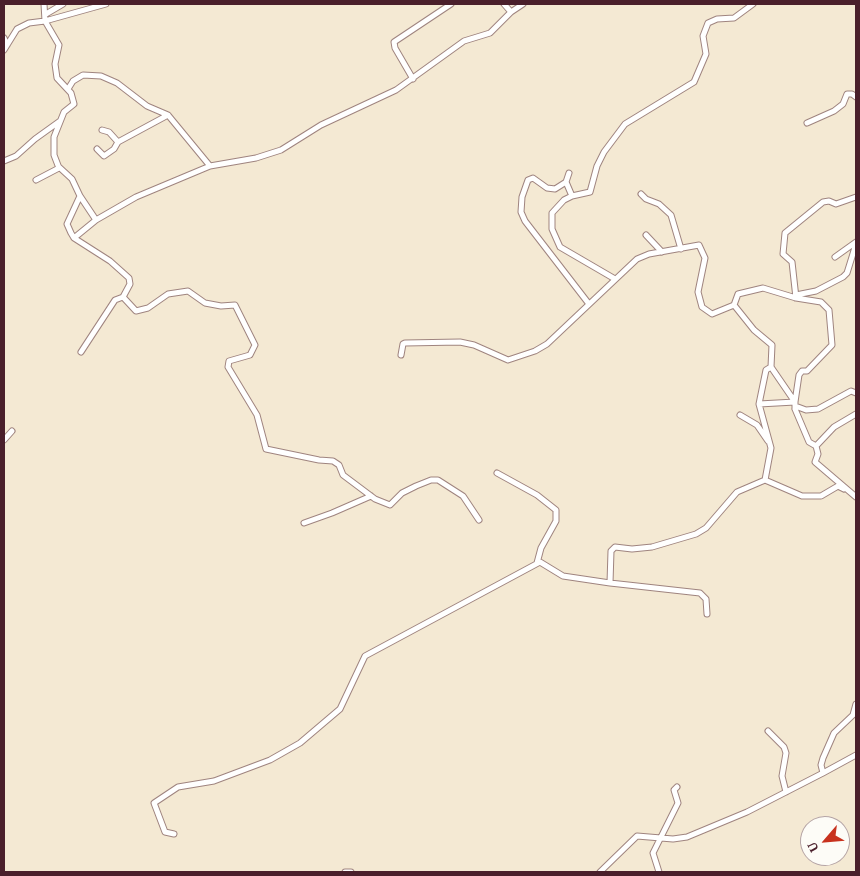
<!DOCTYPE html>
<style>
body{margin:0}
#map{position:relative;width:860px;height:876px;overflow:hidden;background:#f4e9d3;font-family:"Gentium Book Plus",serif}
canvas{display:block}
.frame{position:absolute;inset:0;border:5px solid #4a1f2b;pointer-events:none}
.north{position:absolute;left:800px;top:816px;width:50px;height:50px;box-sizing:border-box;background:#fdfcf7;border:1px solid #b5a4a5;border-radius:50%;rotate:243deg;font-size:14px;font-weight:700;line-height:20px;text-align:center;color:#4a1f2b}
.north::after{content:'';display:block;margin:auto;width:18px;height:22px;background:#c8321e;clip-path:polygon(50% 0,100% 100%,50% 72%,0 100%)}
</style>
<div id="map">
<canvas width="860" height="876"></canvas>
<div class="frame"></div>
<div class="north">U</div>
</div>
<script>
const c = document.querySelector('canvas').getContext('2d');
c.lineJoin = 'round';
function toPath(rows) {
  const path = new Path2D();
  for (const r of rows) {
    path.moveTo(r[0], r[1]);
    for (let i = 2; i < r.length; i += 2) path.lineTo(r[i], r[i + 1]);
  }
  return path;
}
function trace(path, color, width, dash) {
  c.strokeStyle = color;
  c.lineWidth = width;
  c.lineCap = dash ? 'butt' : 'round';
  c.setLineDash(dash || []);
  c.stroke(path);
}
const minor = toPath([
 [504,4,511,12],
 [46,14,63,4],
 [4,38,7,45],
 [4,50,17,29,29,23,45,21,44,4],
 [413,79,395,48,394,42,451,4],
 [68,89,73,81,83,75,101,76,117,83,147,106,168,115],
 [807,123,834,111,843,104,847,94,852,94,856,97],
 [102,130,109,132,118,142,168,115,210,166],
 [97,149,104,156,114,149,118,142],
 [4,161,16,156,35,139,60,121],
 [59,167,72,179,80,196,67,224,71,233,74,238,110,261,129,278,130,284,123,297],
 [569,173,566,182,555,189,547,188,533,178,528,180,522,197,521,212,525,221,589,304],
 [36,180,59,168,54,155,54,137,64,112,74,104,71,93,57,78,55,64,59,45,45,21,106,4],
 [566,182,572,196],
 [641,194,646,199,659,204,671,215,681,249],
 [80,196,96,220],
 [646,235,662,252],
 [74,238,96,220,136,197,210,166,256,158,281,150,321,125,396,90,464,41,490,33,511,12,523,4],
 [835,257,856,242],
 [615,279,560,247,552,229,552,213,564,200,572,196,590,192,597,166,604,152,625,124,694,82,706,54,703,36,708,23,717,19,734,18,753,4],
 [796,295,816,291,843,277,847,273,856,244],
 [796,298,792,262,783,254,785,233,823,202,829,201,836,204,856,197],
 [734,305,738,294,763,288,796,298,821,302,829,310,832,345,807,371,802,371,799,375,795,402,759,404],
 [81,352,115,300,123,297,136,311,148,308,168,294,188,291,205,303,221,306,235,305,255,345,250,355,229,361,228,367,257,415,266,449,319,460,333,461,339,465,343,475,375,499,390,505,402,493,416,486,431,480,438,480,463,496,479,520],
 [401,355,403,344,405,343,460,342,474,345,508,360,535,351,547,344,637,259,649,254,699,245,705,258,698,292,702,307,712,314,734,305,754,330,772,345,771,367,795,402,795,409,809,442,816,446,818,454,815,462,856,497],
 [795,409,798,407,806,410,818,409,851,391,856,393],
 [740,415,757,425,768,441],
 [4,440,12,431],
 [816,446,834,427,856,414],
 [497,473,537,495,556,510,556,521,541,548,537,563],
 [765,480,802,496,821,496,838,486,844,489],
 [304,523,332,513,371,496],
 [610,583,700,593,706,599,707,614],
 [856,704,853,715,834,733,823,758,821,765,823,773,856,755],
 [768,731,784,747,786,753,782,776,786,792],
 [174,834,165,832,154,803,178,787,214,781,270,760,300,743,340,709,365,656,540,562,563,576,610,583,611,551,615,547,632,549,652,547,696,534,706,528,737,492,765,480,771,448,759,404,766,370,771,367],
 [345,872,351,872],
 [600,872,637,836,673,839,687,837,747,812,823,773],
 [659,872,653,853,678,803,674,790,677,787]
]);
trace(minor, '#9f847f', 7);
trace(minor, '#fff', 5);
</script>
